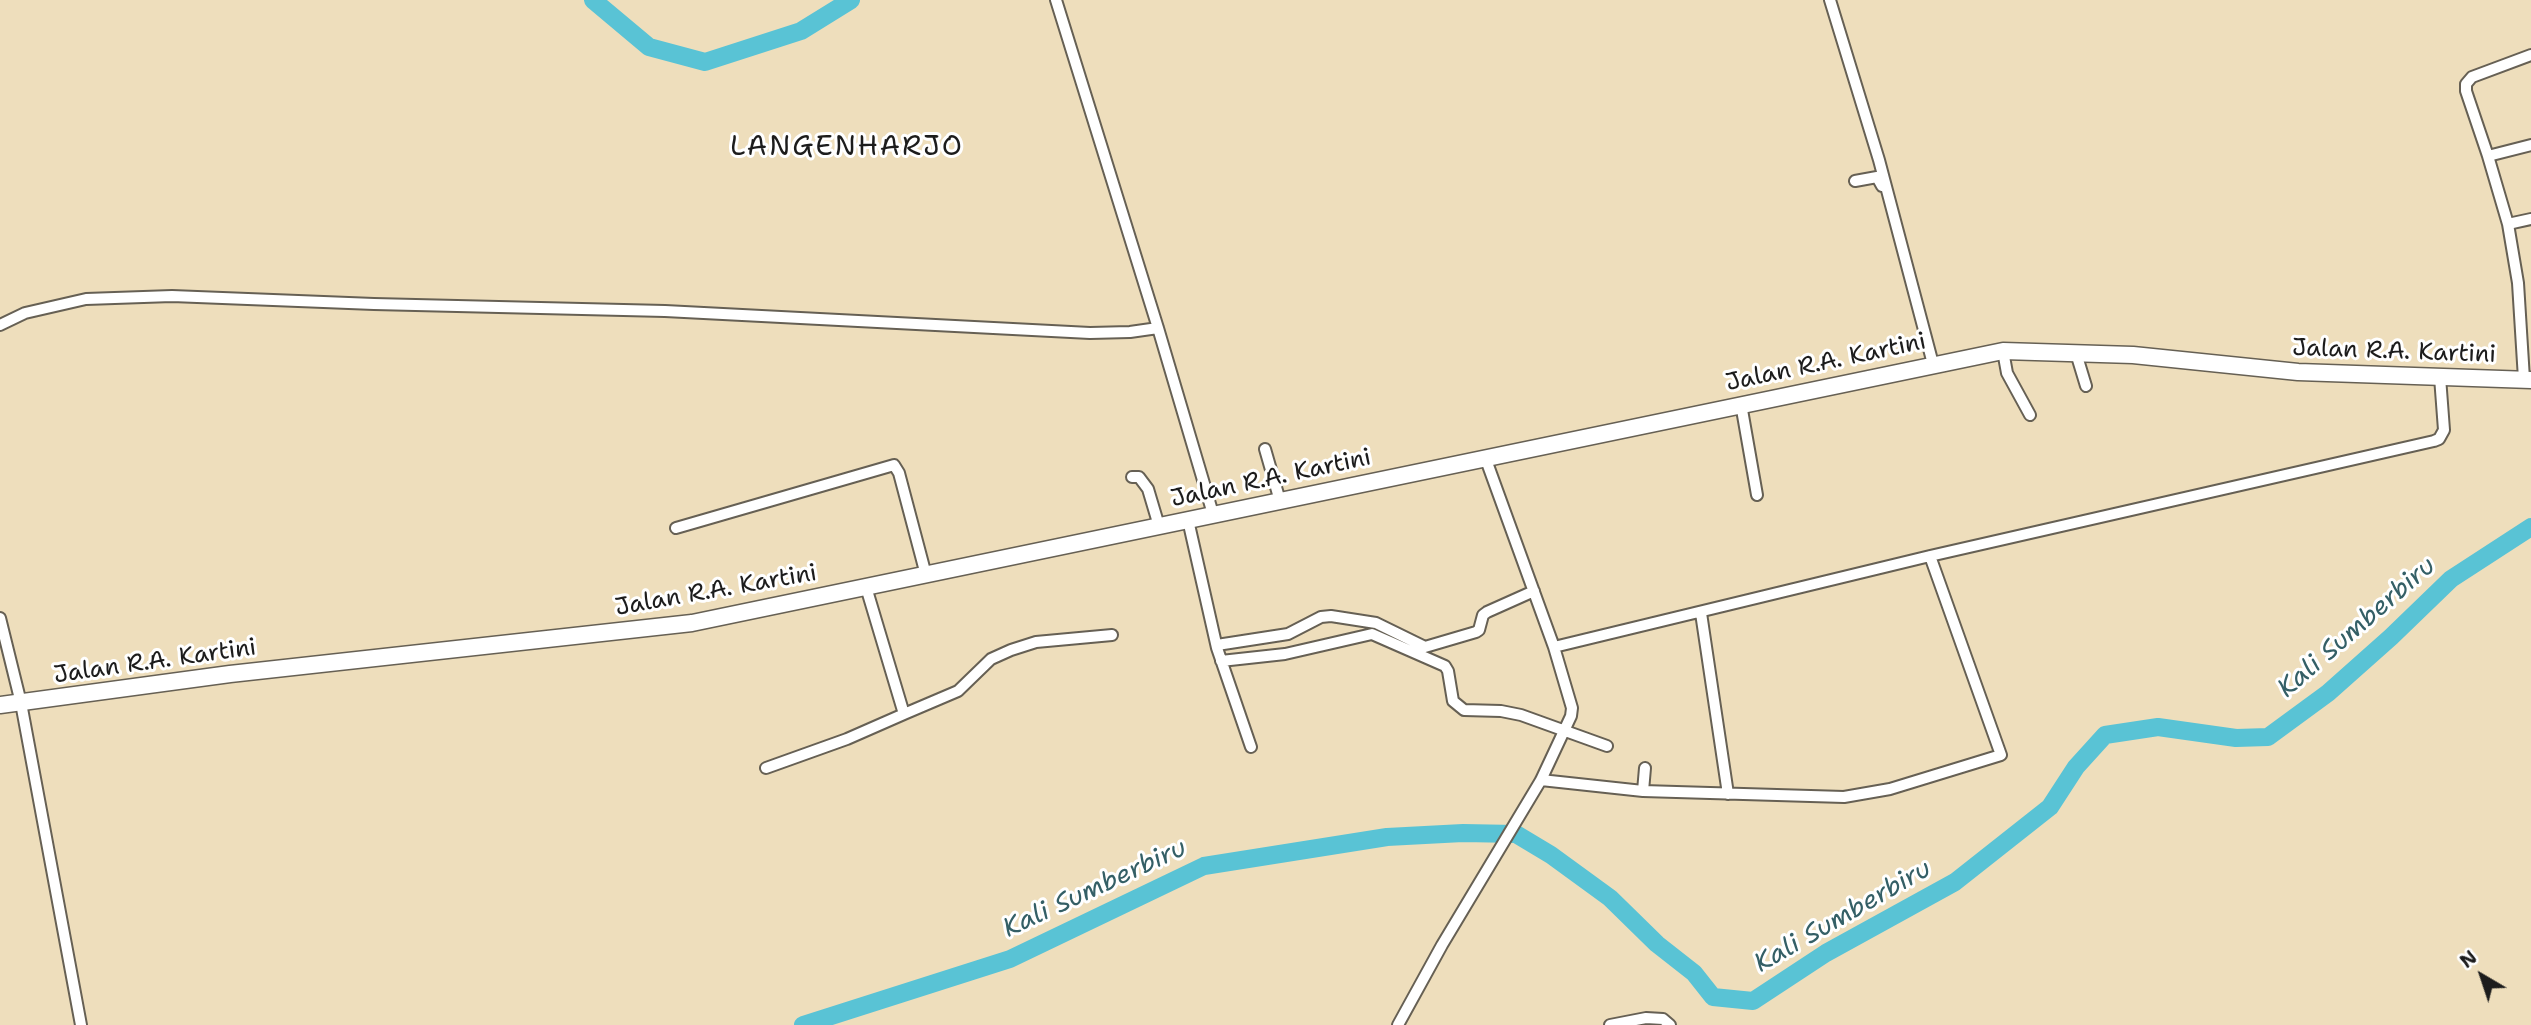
<!DOCTYPE html>
<style>
body{margin:0}
#map{position:relative;width:2531px;height:1025px;overflow:hidden;background:#eedebc;font-family:"Shantell Sans",sans-serif}
canvas{display:block}
.north{position:absolute;left:2447px;top:941px;width:70px;height:70px;-webkit-text-stroke:5px #fff;paint-order:stroke;rotate:321deg;font-size:19px;font-weight:700;line-height:28px;text-align:center;color:#1c1c1c}
.north::after{content:'';display:block;margin:auto;width:24px;height:32px;background:#1c1c1c;clip-path:polygon(50% 0,100% 100%,50% 72%,0 100%)}
</style>
<div id="map">
<canvas width="2531" height="1025"></canvas>
<div class="north">N</div>
</div>
<script>
const c = document.querySelector('canvas').getContext('2d');
c.lineJoin = 'round';
function toPath(rows) {
  const path = new Path2D();
  for (const r of rows) {
    path.moveTo(r[0], r[1]);
    for (let i = 2; i < r.length; i += 2) path.lineTo(r[i], r[i + 1]);
  }
  return path;
}
function trace(path, color, width, dash) {
  c.strokeStyle = color;
  c.lineWidth = width;
  c.lineCap = dash ? 'butt' : 'round';
  c.setLineDash(dash || []);
  c.stroke(path);
}
function drawText(font, color, halo, rows, align = 'center') {
  c.font = font + ' "Shantell Sans",sans-serif';
  c.lineWidth = 6;
  c.setLineDash([]);
  c.textBaseline = 'middle';
  c.strokeStyle = halo;
  c.fillStyle = color;
  for (const [text, x, y, turn = 0] of rows) {
    c.save();
    c.translate(x, y);
    c.rotate((+turn || 0) * Math.PI / 180);
    c.textAlign = isNaN(turn) ? turn : align;
    if (halo) c.strokeText(text, 0, 0);
    c.fillText(text, 0, 0);
    c.restore();
  }
}
trace(toPath([
 [593,0,649,47,705,62,801,31,851,0],
 [803,1025,1010,959,1204,866,1387,837,1463,833,1516,834,1551,855,1610,898,1657,944,1694,973,1713,997,1753,1001,1826,953,1955,882,2050,807,2076,767,2105,735,2158,727,2236,738,2268,737,2328,693,2391,637,2451,579,2531,527]
]), '#59c3d5', 18);
const street = toPath([
 [1056,0,1158,328,1213,514],
 [1830,0,1879,160,1933,364],
 [2488,156,2531,145],
 [1855,181,1877,177,1882,186],
 [2508,224,2531,219],
 [0,325,25,313,86,299,172,296,374,304,665,311,1090,333,1130,332,1158,328],
 [2003,351,2007,373,2030,415],
 [2076,353,2086,386],
 [2524,379,2518,283,2508,224,2488,156,2466,91,2466,84,2472,77,2531,55],
 [1741,404,1757,495],
 [1265,449,1280,501],
 [1132,477,1139,477,1148,489,1159,526],
 [1188,520,1217,648,1251,747],
 [676,528,894,465,899,473,926,575],
 [866,587,904,714,958,691,991,659,1011,650,1036,642,1112,635],
 [1701,613,1728,794],
 [0,618,21,703,81,1025],
 [1217,645,1288,634,1321,617,1331,616,1376,623,1425,647,1476,632,1479,630,1483,615,1487,612,1534,591],
 [1554,647,1930,556,2434,441,2439,439,2444,430,2440,377],
 [1221,661,1285,654,1372,634,1445,666,1448,671,1453,701,1464,710,1501,711,1521,715,1607,746],
 [766,768,847,739,904,714],
 [1541,780,1643,791,1844,797,1890,789,2001,755,1930,556],
 [1643,791,1645,768],
 [1398,1025,1442,945,1541,780,1571,716,1572,708,1554,647,1485,457],
 [1610,1025,1646,1018,1663,1019,1670,1025]
]);
const secondary = toPath([
 [0,705,230,674,692,623,2003,351,2133,355,2298,372,2531,380]
]);
trace(street, '#666054', 14);
trace(secondary, '#666054', 19);
trace(street, '#fff', 10);
trace(secondary, '#fff', 16);
drawText('24px', '#1c1c1c', '#fff', [
 ["Jalan R.A. Kartini",2394,352,2],
 ["Jalan R.A. Kartini",1826,363,-12],
 ["Jalan R.A. Kartini",1271,479,-12],
 ["Jalan R.A. Kartini",716,591,-10],
 ["Jalan R.A. Kartini",155,662,-8]
]);
drawText('italic 26px', '#345f66', '#fff', [
 ["Kali Sumberbiru",2357,628,-41],
 ["Kali Sumberbiru",1095,889,-25],
 ["Kali Sumberbiru",1843,917,-30]
]);
c.letterSpacing = '2px';
drawText('28px', '#1c1c1c', '#fff', [
 ["LANGENHARJO",847,148]
]);
c.letterSpacing = '0px';
</script>
